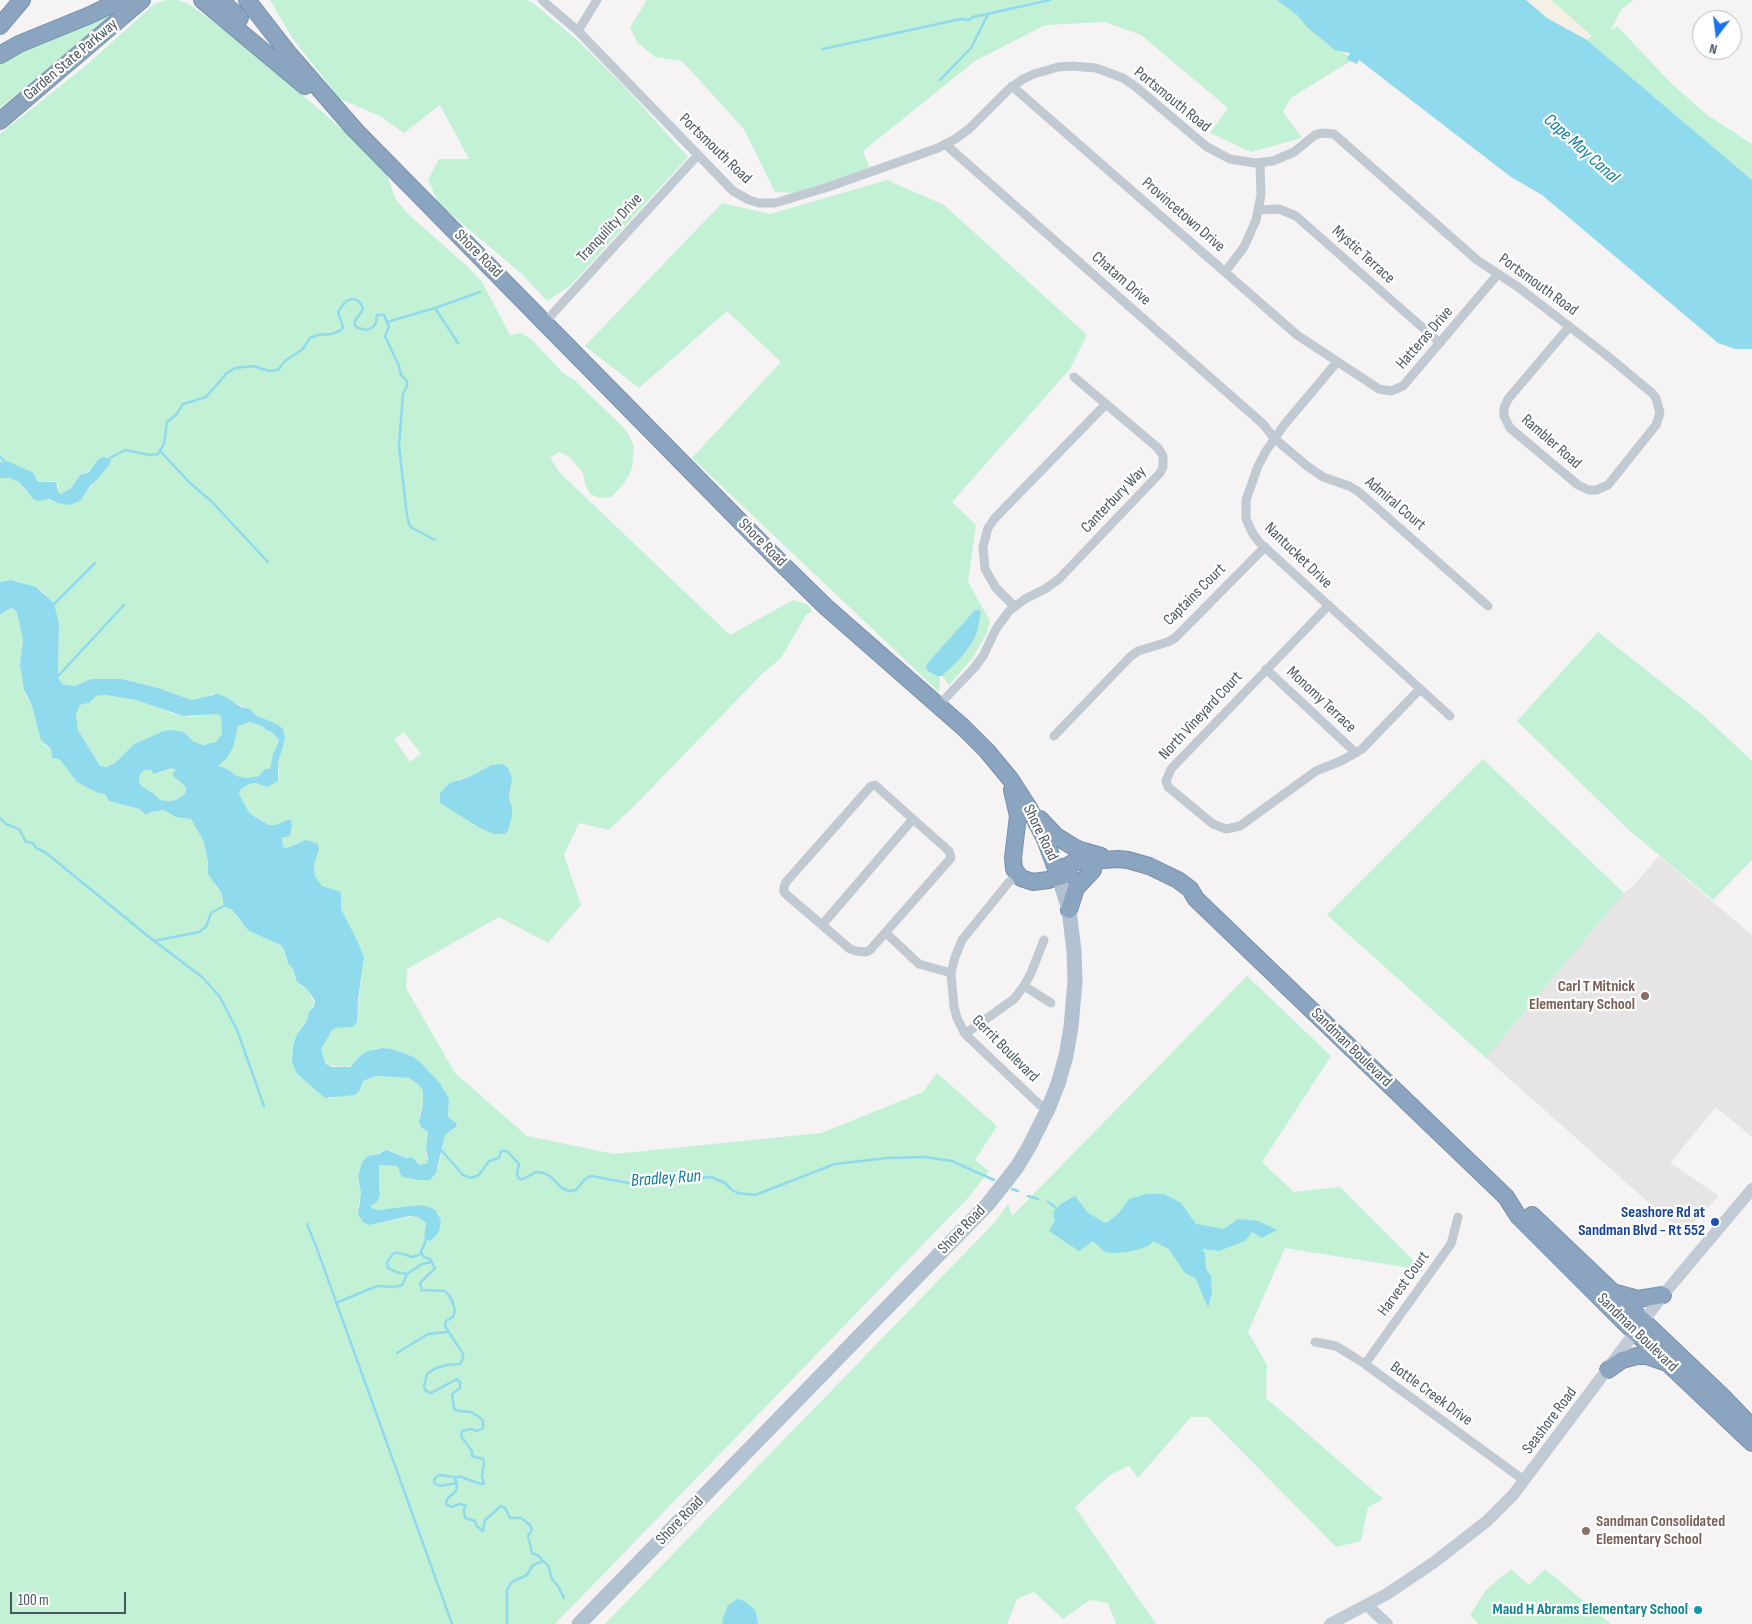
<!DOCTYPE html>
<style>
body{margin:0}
#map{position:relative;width:1752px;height:1624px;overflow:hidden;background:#f5f3f3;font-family:"Sofia Sans Condensed",sans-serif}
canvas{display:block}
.north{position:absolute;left:1692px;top:10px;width:50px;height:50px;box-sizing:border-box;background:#fff;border:1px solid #b7bbc0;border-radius:50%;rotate:195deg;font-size:14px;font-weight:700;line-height:20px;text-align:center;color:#4a5661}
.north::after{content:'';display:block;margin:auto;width:18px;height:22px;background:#1a73e8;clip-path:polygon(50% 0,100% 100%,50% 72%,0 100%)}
.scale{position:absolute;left:10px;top:1592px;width:116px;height:22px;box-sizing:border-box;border:2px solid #4a5661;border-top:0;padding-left:6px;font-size:15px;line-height:18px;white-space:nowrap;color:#4a5661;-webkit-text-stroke:4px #fff;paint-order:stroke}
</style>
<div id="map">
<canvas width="1752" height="1624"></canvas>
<div class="north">N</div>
<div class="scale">100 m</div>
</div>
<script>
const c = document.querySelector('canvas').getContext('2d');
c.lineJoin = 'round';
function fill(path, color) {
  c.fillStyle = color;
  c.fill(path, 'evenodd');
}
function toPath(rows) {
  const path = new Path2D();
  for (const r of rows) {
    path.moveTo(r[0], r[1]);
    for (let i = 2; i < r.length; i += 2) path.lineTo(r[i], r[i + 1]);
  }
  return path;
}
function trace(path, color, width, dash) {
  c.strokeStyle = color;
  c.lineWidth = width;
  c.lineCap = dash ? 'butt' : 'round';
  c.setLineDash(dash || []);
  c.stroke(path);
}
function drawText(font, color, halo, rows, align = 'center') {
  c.font = font + ' "Sofia Sans Condensed",sans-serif';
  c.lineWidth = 4.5;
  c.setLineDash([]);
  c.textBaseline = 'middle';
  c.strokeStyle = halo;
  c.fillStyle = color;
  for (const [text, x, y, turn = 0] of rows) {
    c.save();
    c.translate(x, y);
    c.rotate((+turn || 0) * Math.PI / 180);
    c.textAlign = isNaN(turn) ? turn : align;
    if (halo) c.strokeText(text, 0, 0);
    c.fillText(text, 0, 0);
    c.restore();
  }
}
fill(toPath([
 [1659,856,1752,935,1752,1137,1716,1107,1670,1163,1719,1196,1684,1234,1486,1058,1624,893,1634,885]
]), '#e6e4e5');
fill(toPath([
 [166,0,178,0,189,4,247,47,357,142,385,169,395,198,407,213,468,267,482,282,510,335,521,333,531,339,563,373,573,379,622,426,629,435,634,446,632,468,627,479,612,497,600,498,590,494,585,484,583,473,570,457,559,452,550,458,560,473,730,635,793,600,807,604,812,611,806,615,781,658,763,673,639,801,609,830,579,823,564,855,581,905,548,943,499,917,407,969,406,988,455,1073,527,1136,614,1154,821,1133,923,1092,937,1073,997,1126,975,1160,989,1171,969,1197,555,1624,0,1624,0,615,11,608,14,609,17,613,23,640,22,654,26,696,32,706,45,745,52,750,51,756,56,760,60,760,75,779,95,791,105,794,109,801,139,809,146,815,151,812,164,810,176,817,191,819,204,842,208,864,216,887,222,894,225,908,232,910,240,921,281,945,284,949,287,961,295,972,295,979,300,985,307,989,315,1004,309,1011,307,1021,300,1029,293,1046,292,1063,297,1074,320,1093,329,1099,360,1090,363,1081,376,1076,409,1078,419,1085,423,1091,423,1105,419,1117,424,1129,428,1132,426,1153,428,1161,424,1165,421,1165,413,1158,406,1158,391,1151,384,1150,362,1162,358,1176,361,1193,358,1207,369,1225,415,1216,424,1220,426,1223,424,1239,431,1241,436,1236,439,1232,439,1215,429,1207,379,1210,371,1208,371,1206,377,1202,380,1192,379,1184,379,1165,396,1166,430,1180,438,1168,445,1135,455,1128,457,1126,448,1117,449,1099,440,1083,414,1057,392,1049,383,1048,375,1049,362,1054,353,1064,346,1067,328,1065,323,1058,321,1050,332,1030,336,1028,348,1028,358,1006,364,957,356,938,341,909,341,893,339,891,322,886,315,876,314,865,319,849,299,842,287,848,283,847,282,838,290,835,292,826,287,820,275,825,269,825,250,814,239,794,241,789,249,784,258,783,263,786,279,777,278,763,285,739,250,709,212,694,204,698,192,700,158,688,122,679,91,679,75,686,62,684,58,678,59,623,54,603,41,590,18,581,11,580,0,582,0,478,9,478,19,482,27,493,39,501,46,498,54,502,87,491,96,481,91,469,80,475,71,488,61,494,58,492,58,485,54,481,40,482,37,481,34,473,0,463,0,134,89,63,154,4],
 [404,732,421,754,410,762,394,739],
 [491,765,511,790,509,798,512,807,512,817,508,831,480,828,472,822,458,779,469,777],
 [270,0,527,0,533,3,575,38,622,84,688,157,571,285,547,301,523,275,439,204,428,180,439,159,469,159,440,105,404,133,380,116,340,99,293,39],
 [647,0,1287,0,1352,60,1291,98,1283,112,1302,138,1251,152,1210,133,1228,108,1141,35,1105,22,1045,25,975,61,863,151,870,169,794,193,775,192,744,129,682,61,655,57,637,42,630,27],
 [1551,0,1634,0,1622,9,1610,31,1617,26,1672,84,1706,114,1752,144,1752,180,1587,40,1591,36],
 [113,10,115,12,0,108,0,65,13,54],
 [887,180,944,205,1087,335,1070,369,952,502,976,525,968,582,990,621,987,633,972,659,949,685,942,676,960,659,972,643,937,676,940,676,939,692,692,458,781,362,727,311,639,388,585,346,722,203,770,214],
 [1598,632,1704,716,1752,761,1752,860,1713,900,1630,831,1517,721],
 [106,695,135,700,177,715,190,717,208,714,217,714,221,717,222,734,219,741,206,745,193,741,184,732,147,739,134,744,115,763,107,767,100,766,78,730,76,714,80,705,87,704,96,696],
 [250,722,262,726,266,730,272,732,279,739,273,754,270,769,265,769,259,776,246,778,237,776,227,769,218,767,234,745,238,726],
 [1483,759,1624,893,1486,1058,1327,915],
 [172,768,176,770,173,774,173,776,185,786,186,789,185,794,176,800,169,801,160,800,153,793,144,788,139,783,140,775,144,770,152,770,159,773],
 [1247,976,1331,1056,1262,1162,1294,1192,1340,1187,1423,1270,1285,1248,1248,1332,1267,1365,1266,1398,1383,1499,1368,1507,1361,1541,1336,1547,1208,1417,1191,1417,1138,1478,1129,1466,1110,1475,1075,1507,1156,1624,1116,1624,1108,1603,1090,1600,1063,1619,1034,1592,1017,1599,1007,1624,605,1624,996,1221,1008,1204,1012,1216],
 [1511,1569,1529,1585,1545,1569,1611,1624,1479,1624,1470,1615,1486,1590]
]), '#c3f1d5');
fill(toPath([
 [1526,0,1551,0,1592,36,1587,40,1547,18]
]), '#f5f0e5');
fill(toPath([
 [1277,0,1526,0,1547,18,1587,40,1752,180,1752,349,1735,349,1718,343,1542,195,1511,177,1359,60,1357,64,1348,60,1347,58,1350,53,1335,50,1307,27,1297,15],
 [104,457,111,460,110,464,96,481,90,486,81,500,70,505,57,503,49,499,39,501,34,500,19,482,9,478,0,478,0,463,7,461,34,473,37,481,40,482,56,482,58,492,61,494,71,488,80,475,89,472,99,459],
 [11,580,36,587,54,603,59,623,58,677,62,684,75,686,91,679,122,679,158,688,192,700,218,694,227,698,241,707,250,709,257,716,277,724,283,729,285,739,278,763,278,781,267,787,256,783,249,784,241,789,239,794,250,814,269,825,275,825,287,820,291,820,292,826,290,836,282,838,283,847,287,848,306,840,318,844,319,849,314,865,315,876,322,886,339,891,341,893,341,909,356,938,364,957,358,1000,357,1022,352,1027,336,1028,332,1030,321,1050,326,1064,332,1067,350,1067,362,1054,368,1051,383,1048,392,1049,414,1057,422,1064,440,1083,449,1099,448,1117,456,1123,457,1126,445,1135,436,1173,430,1180,419,1180,403,1177,400,1174,399,1168,396,1166,379,1165,379,1184,380,1195,377,1202,371,1206,371,1208,379,1210,419,1205,429,1207,435,1210,441,1220,439,1232,431,1241,424,1239,426,1223,418,1217,410,1216,369,1225,363,1222,358,1214,361,1193,358,1176,362,1162,368,1156,379,1154,383,1151,387,1150,406,1158,413,1158,420,1165,427,1163,428,1159,426,1149,428,1132,421,1127,419,1121,423,1105,423,1091,419,1085,409,1078,376,1076,363,1081,360,1090,355,1095,325,1098,297,1074,292,1063,293,1046,297,1034,307,1021,309,1011,314,1007,315,1001,307,989,297,982,293,969,288,963,284,949,281,945,249,931,232,910,224,907,222,894,208,874,208,862,204,842,191,819,176,817,164,810,151,812,146,815,139,809,109,801,105,794,98,793,77,782,60,760,52,758,51,749,41,740,32,706,24,689,20,665,23,640,17,613,14,609,11,608,0,615,0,582],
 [106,695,135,700,183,716,217,714,221,717,222,734,216,742,203,745,193,741,184,732,172,730,164,731,134,744,115,763,107,767,100,766,78,730,76,714,80,705,89,703,96,696],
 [250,722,262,726,266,730,272,732,279,740,273,754,270,769,265,769,259,776,246,778,237,776,227,769,218,766,227,758,234,745,238,726],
 [172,768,176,770,173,772,173,776,185,786,186,789,185,794,176,800,169,801,160,800,153,793,144,788,139,783,140,775,144,770,151,770,154,774],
 [975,610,979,610,981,613,976,635,972,643,960,659,942,676,937,676,928,671,926,667,927,664],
 [502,764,508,768,512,778,509,798,512,807,512,817,508,831,505,834,494,834,480,828,440,803,440,793,450,783,469,777,491,765],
 [1146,1194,1164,1194,1181,1203,1196,1224,1224,1229,1238,1219,1258,1221,1277,1230,1262,1238,1252,1232,1245,1241,1219,1251,1202,1249,1205,1254,1206,1269,1211,1276,1212,1293,1208,1308,1196,1279,1185,1273,1169,1249,1153,1241,1150,1245,1140,1249,1128,1252,1113,1253,1105,1252,1093,1241,1079,1251,1049,1231,1055,1221,1053,1212,1062,1203,1075,1196,1088,1213,1106,1223,1118,1214,1129,1199],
 [737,1599,744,1601,753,1608,756,1612,758,1624,723,1624,722,1621,728,1605]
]), '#90daee');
trace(toPath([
 [823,49,961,19,969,20,973,17,1050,0],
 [940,80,971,48,988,14],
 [435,308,458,343],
 [387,322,435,308,480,292],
 [161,452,189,482,212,502,268,562],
 [0,457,4,461],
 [110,458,125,450,150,455,158,454,164,444,167,422,176,415,183,404,206,397,227,373,235,368,253,366,269,371,278,370,285,361,303,349,310,338,317,335,332,334,341,330,343,327,338,312,346,301,352,299,357,300,361,304,363,309,355,321,355,325,358,328,367,330,373,327,376,323,377,315,384,315,389,327,385,336,399,366,401,375,407,381,407,386,403,394,399,446,407,516,409,524,412,528,435,540],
 [54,604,95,563],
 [58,676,124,605],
 [0,818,6,824,19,829,26,842,33,843,36,848,45,852,149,937,202,977,220,997,237,1030,264,1106],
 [154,941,199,932,206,927,211,913,224,906],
 [442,1151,463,1175,471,1178,479,1175,489,1161,499,1158,501,1151,507,1151,519,1164,517,1174,519,1179,523,1179,536,1172,544,1173,551,1177,562,1188,569,1191,576,1190,585,1179,591,1176,634,1184,711,1177,725,1183,732,1190,738,1193,755,1195,835,1164,887,1158,925,1157,952,1161,994,1180],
 [1012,1189,1018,1191],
 [1028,1196,1038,1199],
 [1048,1202,1060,1211],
 [307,1224,316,1246,452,1624],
 [426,1240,421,1252,424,1257,430,1259,435,1268,420,1283,422,1290,445,1291,451,1298,455,1310,453,1317,446,1321,445,1326,463,1354,463,1359,460,1364,447,1365,436,1368,427,1374,424,1387,426,1391,431,1393,457,1379,460,1382,460,1388,452,1394,454,1409,459,1411,471,1412,479,1417,483,1421,483,1428,477,1431,471,1429,462,1431,461,1436,472,1451,472,1456,483,1459,484,1463,482,1476,484,1483,481,1484,461,1477,455,1477,457,1489,454,1493,447,1499,446,1504,451,1507,460,1504,466,1506,464,1510,465,1518,475,1521,477,1526,483,1531,485,1520,501,1506,505,1508,510,1518,521,1518,530,1525,532,1530,528,1536,532,1553,539,1556,543,1561,533,1565,527,1575,512,1582,507,1590,507,1624],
 [422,1254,412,1257,400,1253,394,1253,387,1262,388,1268,396,1272,407,1274,422,1264,432,1262],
 [336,1303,377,1286,395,1287,402,1285,407,1274],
 [397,1353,428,1334,447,1332],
 [454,1477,440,1475,435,1478,434,1483,440,1486,457,1483],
 [543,1561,548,1565,552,1579,558,1586,564,1598]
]), '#90daee', 2.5);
const highway = toPath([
 [202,0,305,86],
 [220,0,240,18],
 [247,0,289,54,355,130,780,562,826,607,964,728,987,751,1011,780,1029,808,1045,839,1059,877],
 [0,26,22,0],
 [0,55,19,44,90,15,121,0],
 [0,121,142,0],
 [1012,790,1018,816,1013,858,1014,869,1021,878,1033,882,1048,880,1069,874],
 [1040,819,1056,836,1072,846,1080,850,1101,856],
 [1059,877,1064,868,1074,862,1118,859,1128,860,1149,866,1178,880,1190,889,1196,899,1506,1197,1518,1216,1623,1321,1752,1443],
 [1069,910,1076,888,1093,870],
 [1532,1215,1722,1396,1752,1427],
 [1616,1293,1638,1299,1663,1295],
 [1608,1370,1622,1360,1637,1356,1647,1356,1664,1362]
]);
trace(highway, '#7690ad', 18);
trace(toPath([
 [542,0,578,31,733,191,749,200,759,203,775,203,828,187,938,148,955,139,969,129,1008,90,1023,79,1034,74,1058,67,1072,66,1096,68,1123,78,1136,87,1207,147,1230,159,1255,163,1273,161,1294,152,1315,135,1322,133,1334,134,1477,260,1518,287,1605,354,1652,393,1656,398,1660,413,1656,425,1608,485,1596,490,1589,490,1578,485,1510,428,1504,416,1504,408,1508,399,1569,327],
 [578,31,597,0],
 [1012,86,1297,335,1379,389,1391,391,1403,386,1498,274],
 [945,144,1263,424,1274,438,1307,466,1323,477,1349,486,1359,492,1488,606],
 [1258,210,1279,209,1296,216,1440,343],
 [1225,272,1244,247,1256,220,1261,195,1260,162],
 [545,322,698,155],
 [1337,362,1284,425,1266,451,1258,466,1246,500,1246,519,1253,534,1259,542,1450,716],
 [1329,605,1171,769,1166,781,1168,787,1213,824,1226,829,1240,826,1316,771,1341,761,1362,749,1420,689],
 [1014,606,996,588,985,569,983,547,988,528,995,518,1106,404],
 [1266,669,1356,753],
 [938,706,975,667,983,656,996,629,1009,611,1025,599,1045,589,1059,579,1160,473,1163,467,1163,456,1158,448,1074,377],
 [1054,736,1131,656,1138,651,1168,642,1175,638,1265,547],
 [913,819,949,851,951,858,870,950,866,952,856,951,850,949,822,925,913,819],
 [1018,875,1009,882,962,940,955,957,951,973,954,1007,957,1018,965,1034,1040,1105,1048,1109],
 [822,925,788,896,784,892,784,887,786,882,871,786,875,785,913,819],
 [886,933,919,964,951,973],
 [1024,986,1051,1003],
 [965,1034,1014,999,1024,986,1031,973,1044,940],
 [1315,1342,1336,1346,1365,1364,1525,1481],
 [1365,1364,1451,1244,1458,1217]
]), '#c1cad2', 9);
trace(toPath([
 [1367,1605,1387,1624],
 [1330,1624,1387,1594,1433,1563,1487,1521,1513,1495,1663,1295,1752,1189]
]), '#c1cbd6', 12);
trace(toPath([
 [579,1624,988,1204,1017,1167,1029,1147,1048,1109,1058,1084,1066,1056,1071,1027,1075,981,1074,951,1069,910,1059,877]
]), '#b3c2d1', 15);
trace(highway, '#8ba5c1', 16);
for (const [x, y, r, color] of [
 [1645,996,5,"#8d6e63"],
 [1715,1222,5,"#1a4fb4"],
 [1586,1531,5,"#8d6e63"],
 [1698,1610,5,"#0f9aa8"]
]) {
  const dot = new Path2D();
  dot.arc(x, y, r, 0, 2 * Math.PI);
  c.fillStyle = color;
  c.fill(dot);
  trace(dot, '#fff', 2);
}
drawText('16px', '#4a5661', '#fff', [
 ["Garden State Parkway",71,60,-40],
 ["Portsmouth Road",1172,100,39],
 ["Portsmouth Road",715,149,44],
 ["Provincetown Drive",1183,215,41],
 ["Tranquility Drive",610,228,-47],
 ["Shore Road",478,254,45],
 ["Mystic Terrace",1363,255,42],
 ["Chatam Drive",1121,279,41],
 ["Portsmouth Road",1538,285,36],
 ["Hatteras Drive",1425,338,-49],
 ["Rambler Road",1551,442,41],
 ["Canterbury Way",1114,500,-46],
 ["Admiral Court",1395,504,40],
 ["Shore Road",762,543,45],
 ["Nantucket Drive",1298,556,44],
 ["Captains Court",1195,595,-45],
 ["Monomy Terrace",1321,700,43],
 ["North Vineyard Court",1201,716,-47],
 ["Shore Road",1040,833,64],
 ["Sandman Boulevard",1351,1048,44],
 ["Gerrit Boulevard",1005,1049,45],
 ["Shore Road",962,1230,-46],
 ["Harvest Court",1404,1284,-54],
 ["Sandman Boulevard",1637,1333,44],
 ["Bottle Creek Drive",1431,1394,36],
 ["Seashore Road",1550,1421,-53],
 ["Shore Road",680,1521,-46]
]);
drawText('bold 16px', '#785e54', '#fff', [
 ["Carl T Mitnick",1635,987],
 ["Elementary School",1635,1005],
 ["Sandman Consolidated",1596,1522,"left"],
 ["Elementary School",1596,1540,"left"]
], 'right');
drawText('bold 16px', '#164399', '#fff', [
 ["Seashore Rd at",1705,1213],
 ["Sandman Blvd - Rt 552",1705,1231]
], 'right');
drawText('bold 16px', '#0d838f', '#fff', [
 ["Maud H Abrams Elementary School",1688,1610]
], 'right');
drawText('italic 18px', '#0c7c9b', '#fff', [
 ["Cape May Canal",1581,149,42],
 ["Bradley Run",666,1179,-4]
]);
</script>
